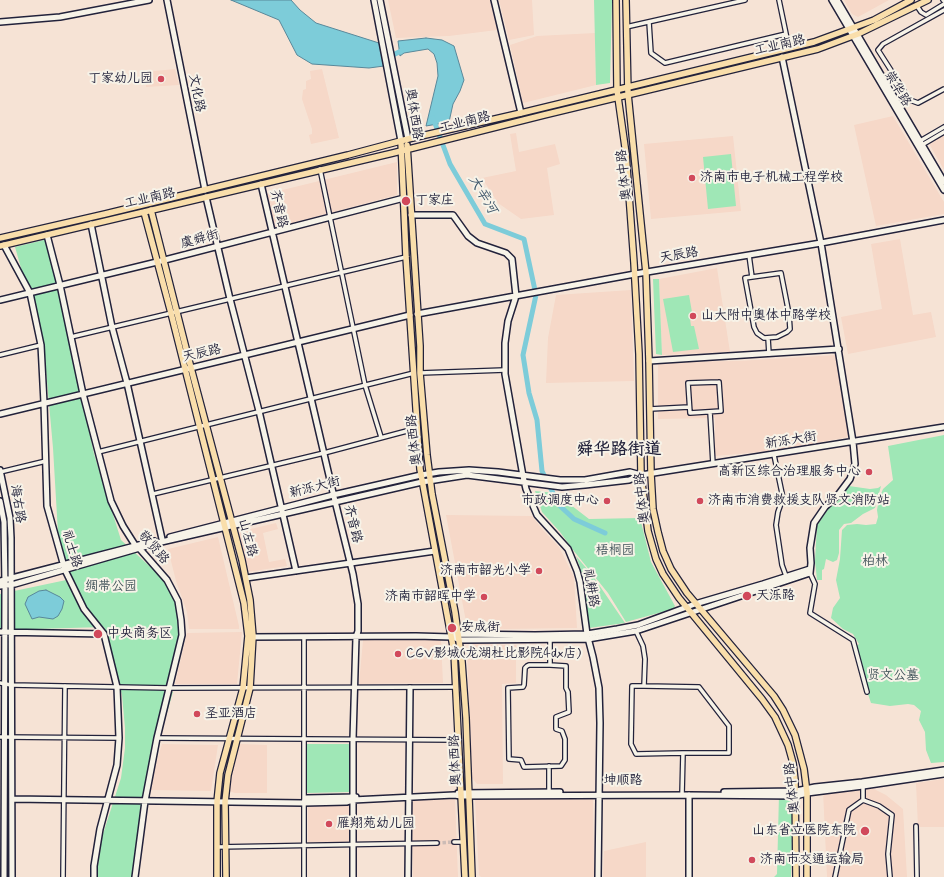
<!DOCTYPE html>
<meta charset="utf-8">
<style>
body{margin:0}
canvas{display:block;background:#f6e3d5}
</style>
<canvas width="944" height="877"></canvas>
<script>
const c = document.querySelector('canvas').getContext('2d');
c.lineJoin = 'round';
function fill(path, color) {
  c.fillStyle = color;
  c.fill(path, 'evenodd');
}
function toPath(rows) {
  const path = new Path2D();
  for (const r of rows) {
    path.moveTo(r[0], r[1]);
    for (let i = 2; i < r.length; i += 2) path.lineTo(r[i], r[i + 1]);
  }
  return path;
}
function trace(path, color, width, dash) {
  c.strokeStyle = color;
  c.lineWidth = width;
  c.lineCap = dash ? 'butt' : 'round';
  c.setLineDash(dash || []);
  c.stroke(path);
}
function drawText(font, color, halo, rows, align = 'center') {
  c.font = font + ' Mynerve,"LXGW WenKai TC",sans-serif';
  c.lineWidth = 4;
  c.setLineDash([]);
  c.textBaseline = 'middle';
  c.strokeStyle = halo;
  c.fillStyle = color;
  for (const [text, x, y, turn = 0] of rows) {
    c.save();
    c.translate(x, y);
    c.rotate((+turn || 0) * Math.PI / 180);
    c.textAlign = isNaN(turn) ? turn : align;
    if (halo) c.strokeText(text, 0, 0);
    c.fillText(text, 0, 0);
    c.restore();
  }
}
fill(toPath([
 [388,0,490,0,497,30,449,36,396,38],
 [499,0,532,0,534,35,509,40],
 [844,0,889,0,858,17,852,14],
 [595,33,596,85,523,103,510,45,537,36],
 [175,69,179,85,146,87,145,72],
 [322,69,339,138,311,144,309,135,312,134,312,129,302,99,303,90,306,89,306,81,311,79,310,71],
 [893,116,944,202,944,214,876,226,854,125],
 [944,130,944,170,927,140],
 [516,133,519,152,555,144,560,164,547,168,554,215,521,219,498,203,482,178,516,171,510,134],
 [733,136,741,211,651,219,644,144],
 [397,162,397,195,273,228,266,194],
 [900,239,913,315,931,312,936,337,848,354,841,317,882,309,871,244],
 [717,268,730,352,662,355,659,279],
 [631,290,634,381,546,383,548,338,556,295],
 [836,355,849,437,771,451,715,456,715,418,658,419,658,362,738,361],
 [446,515,532,516,542,529,559,547,574,577,577,628,505,629,467,627],
 [276,523,278,529,263,533,269,562,285,559,287,566,247,572,238,532],
 [218,537,239,626,239,629,189,629,187,612,176,581,168,549],
 [242,632,237,684,175,684,187,633],
 [363,640,441,640,443,683,359,684],
 [471,644,516,645,516,683,502,684,503,784,477,784,472,778,467,650],
 [162,744,218,745,211,791,151,790,155,767],
 [240,744,267,745,267,793,235,793,229,791,236,746],
 [944,779,944,827,918,827,916,783],
 [866,785,886,795,903,809,907,877,827,877,823,791],
 [591,797,593,799,594,877,481,877,479,875,475,800,479,798],
 [453,798,455,799,458,877,413,877,412,801,414,799],
 [350,803,349,844,308,843,308,805],
 [646,842,646,877,603,877,604,851]
]), '#f6d8c8');
fill(toPath([
 [594,0,612,0,610,83,596,85],
 [731,154,736,206,708,209,703,157],
 [48,239,94,454,121,540,169,584,178,609,178,643,164,692,173,692,143,795,133,877,98,877,98,865,102,837,121,778,125,748,125,728,122,695,104,627,0,630,0,594,71,579,58,533,53,448,44,348,15,247],
 [653,279,659,279,662,355,656,354],
 [689,295,693,318,690,319,691,326,694,326,699,349,673,352,663,299],
 [944,435,944,762,931,763,926,750,925,732,919,720,921,711,914,705,908,704,890,706,871,703,862,676,855,647,859,644,853,634,843,629,831,618,833,608,840,598,836,580,840,559,842,530,847,525,857,524,866,525,876,524,878,517,877,510,879,499,883,489,893,480,888,446],
 [849,486,870,489,878,488,881,486,875,508,863,514,851,523,844,524,839,530,839,553,837,560,833,562,826,559,824,569,822,570,822,580,817,580,815,561,817,525,829,508,838,501],
 [535,491,565,494,567,502,589,519,640,518,651,562,675,606,673,609,626,622,608,593,573,550,560,532,542,512],
 [576,556,593,576,625,623,589,628,584,579],
 [307,744,351,744,351,792,307,793],
 [793,793,791,877,774,877,777,874,779,794]
]), '#9fe7b6');
const water = toPath([
 [231,0,291,0,300,10,316,23,379,43,384,66,369,68,312,64,297,55,279,20,231,0],
 [426,38,442,40,454,46,464,80,460,91,453,104,449,122,426,126,438,76,437,63,434,54,428,49,404,53,400,56,398,41,426,38],
 [46,590,60,597,64,601,62,609,58,616,53,619,39,617,32,619,25,604,28,597,39,591,46,590]
]);
fill(water, '#7dccd9');
trace(water, '#59889a', 1);
trace(toPath([
 [381,61,405,49],
 [433,118,450,164,485,224,524,239,536,295,523,355,529,393,537,420,542,471,559,505,574,519,605,533]
]), '#7dccd9', 5);
trace(toPath([
 [437,843,454,842]
]), '#ccbcb6', 3.5, [3.5, 2]);
const street = toPath([
 [779,0,789,48],
 [943,0,944,1],
 [917,6,921,12,926,15,944,4],
 [944,10,883,44,878,50,910,100,918,103,944,89],
 [649,22,651,53,665,63,786,34],
 [626,27,745,0],
 [920,141,944,127],
 [922,145,944,132],
 [320,169,365,385,381,437],
 [749,255,752,277,745,278,754,327,757,333,764,338,777,337,787,332,790,329,789,314,781,273,752,277],
 [71,337,406,257],
 [768,338,769,354],
 [0,355,41,345],
 [420,373,505,370],
 [719,382,721,411,690,413,688,383,719,382],
 [650,409,689,407],
 [710,412,713,464],
 [98,452,414,373],
 [774,455,783,498,778,512,776,525,782,565,786,576],
 [0,472,46,461],
 [153,494,324,453,418,428],
 [810,573,815,584,810,613,853,640,867,692],
 [636,631,643,646,645,659,644,686,632,686,631,744,636,754,683,753,682,795],
 [304,637,304,877],
 [550,639,550,665,566,666,566,688,568,692,569,712,556,717,556,729,562,731,565,739,565,760,561,766,524,767,521,760,509,759,508,688,523,687,524,685,525,668,527,666,529,665,550,665],
 [0,683,11,685,169,688,456,687],
 [644,686,699,687,729,726,729,753,683,753],
 [0,737,119,738],
 [157,738,458,740],
 [549,792,549,766],
 [863,800,879,806,892,815,888,854,890,877],
 [916,826,917,877],
 [454,842,463,842],
 [217,847,437,843],
 [63,877,65,686],
 [835,877,849,810,863,800,863,785]
]);
const secondary = toPath([
 [167,0,205,190],
 [374,0,401,141],
 [380,0,408,139],
 [494,0,521,113],
 [832,0,944,190],
 [837,0,944,182],
 [0,22,60,17,149,0],
 [261,184,335,501,353,574,358,604,358,631,356,637,353,739,353,877],
 [206,197,230,299,259,411,296,571],
 [411,215,453,215,468,236,477,243,506,253,512,259,516,296,508,321,505,343,505,374,523,476,526,489,537,515,568,549,577,571,580,582,587,634,593,657,599,688,600,723,598,877],
 [91,224,112,327,127,383,162,539],
 [47,235,60,285,83,394,111,501,123,526,135,545,139,548,167,580,178,601,181,620,182,635,157,738,145,801,135,877],
 [4,245,30,293,41,345,44,403,47,506,65,570,84,609,104,634,117,687,119,738,117,765,100,829,94,866,94,877],
 [0,300,157,262,404,198],
 [417,314,635,274,821,243,944,220],
 [649,361,839,349],
 [0,414,410,315],
 [0,470,10,518,11,538,12,877],
 [0,501,4,522,5,586,4,877],
 [170,537,333,495,421,475,439,472,469,470,498,472,560,480,585,480,630,472,641,475],
 [246,578,435,551],
 [0,581,154,541],
 [0,586,15,584,157,543,422,482,467,475,562,487,585,485,629,480,641,475,944,427],
 [0,632,104,634],
 [455,635,459,634,535,635,587,634,617,629,638,625,695,604,763,584,810,569],
 [250,637,416,636,452,637,460,640,588,639,636,631,810,573,811,563,810,548,814,523,825,507,838,495,850,479,855,464,853,442,821,243,782,57],
 [724,792,796,791,815,787,862,782,944,770],
 [458,793,560,792],
 [12,799,304,803,347,802,353,800,454,795,461,796,689,795,796,796,807,793,863,786,944,774],
 [304,803,306,798,356,797],
 [408,877,410,688],
 [689,877,689,795]
]);
const primary = toPath([
 [616,0,617,90,626,154,634,263,639,354,641,475,648,531,656,559,663,574,679,598,762,699,775,717,788,745,793,763,795,780,796,877],
 [626,0,628,94,646,273,649,361,651,474,653,509,658,532,663,551,671,569,687,593,774,696,783,710,795,735,804,769,807,793,807,877],
 [401,141,406,257,420,469,454,652,465,877],
 [407,145,420,346,420,373,427,455,432,494,455,612,462,662,466,718,472,877],
 [151,210,191,368,242,560,250,600,253,636,250,688,228,775,225,802,226,877],
 [144,212,171,313,244,603,248,636,243,688,220,773,217,802,217,877],
 [0,238,105,214,348,155,408,139,521,113,814,42,874,20,911,0],
 [0,246,393,153,544,115,818,49,858,34,928,0]
]);
trace(street, '#22223b', 6);
trace(secondary, '#22223b', 8);
trace(primary, '#22223b', 8);
trace(street, '#f7f3e8', 3.5);
trace(secondary, '#f7f3e8', 5);
trace(primary, '#f9deab', 5.5);
for (const [x, y, r, color] of [
 [161,79,4,"#d1495b"],
 [692,178,4,"#d1495b"],
 [406,201,5,"#d1495b"],
 [693,316,4,"#d1495b"],
 [869,472,4,"#d1495b"],
 [607,501,4,"#d1495b"],
 [700,501,4,"#d1495b"],
 [539,571,4,"#d1495b"],
 [747,596,5,"#d1495b"],
 [484,597,4,"#d1495b"],
 [452,628,5,"#d1495b"],
 [98,634,5,"#d1495b"],
 [398,654,4,"#d1495b"],
 [197,714,4,"#d1495b"],
 [329,824,4,"#d1495b"],
 [865,831,5,"#d1495b"],
 [752,860,4,"#d1495b"]
]) {
  const dot = new Path2D();
  dot.arc(x, y, r, 0, 2 * Math.PI);
  c.fillStyle = color;
  c.fill(dot);
  trace(dot, '#f7f3e8', 1.5);
}
drawText('13px', '#22223b', '#f7f3e8', [
 ["工业南路",780,46,-13],
 ["崇华路",897,89,59],
 ["文化路",196,93,79],
 ["奥体西路",413,114,81],
 ["工业南路",465,123,-14],
 ["奥体中路",625,175,-96],
 ["工业南路",150,199,-13],
 ["齐音路",278,209,77],
 ["虞舜街",200,240,-15],
 ["天辰路",679,256,-10],
 ["天辰路",202,354,-13],
 ["奥体西路",415,440,-96],
 ["新泺大街",791,441,-9],
 ["新泺大街",315,488,-14],
 ["奥体中路",643,498,-96],
 ["海右路",17,504,81],
 ["齐音路",352,524,76],
 ["山左路",247,538,75],
 ["敬贤路",153,548,49],
 ["礼士路",71,549,73],
 ["礼耕路",590,588,80],
 ["奥体西路",456,760,-92],
 ["坤顺路",623,781],
 ["奥体中路",793,788,-96]
]);
drawText('13px', '#22223b', '#f7f3e8', [
 ["丁家幼儿园",153,79,"right"],
 ["济南市电子机械工程学校",700,178],
 ["丁家庄",415,201],
 ["山大附中奥体中路学校",701,316],
 ["高新区综合治理服务中心",861,472,"right"],
 ["市政调度中心",599,501,"right"],
 ["济南市消费救援支队贤文消防站",708,501],
 ["济南市韶光小学",531,571,"right"],
 ["天泺路",756,596],
 ["济南市韶晖中学",476,597,"right"],
 ["安成街",461,628],
 ["中央商务区",107,634],
 ["CGV影城(龙湖杜比影院4dx店)",406,654],
 ["圣亚酒店",205,714],
 ["雁翔苑幼儿园",337,824],
 ["山东省立医院东院",856,831,"right"],
 ["济南市交通运输局",760,860]
], 'left');
drawText('13px', '#41535a', '#f7f3e8', [
 ["梧桐园",615,551],
 ["柏林",875,562],
 ["绸带公园",111,587],
 ["贤文公墓",893,676]
]);
drawText('italic 14px', '#3d556a', '#f7f3e8', [
 ["大辛河",482,195,59]
]);
drawText('bold 17px', '#22223b', '#f7f3e8', [
 ["舜华路街道",619,450]
]);
</script>
